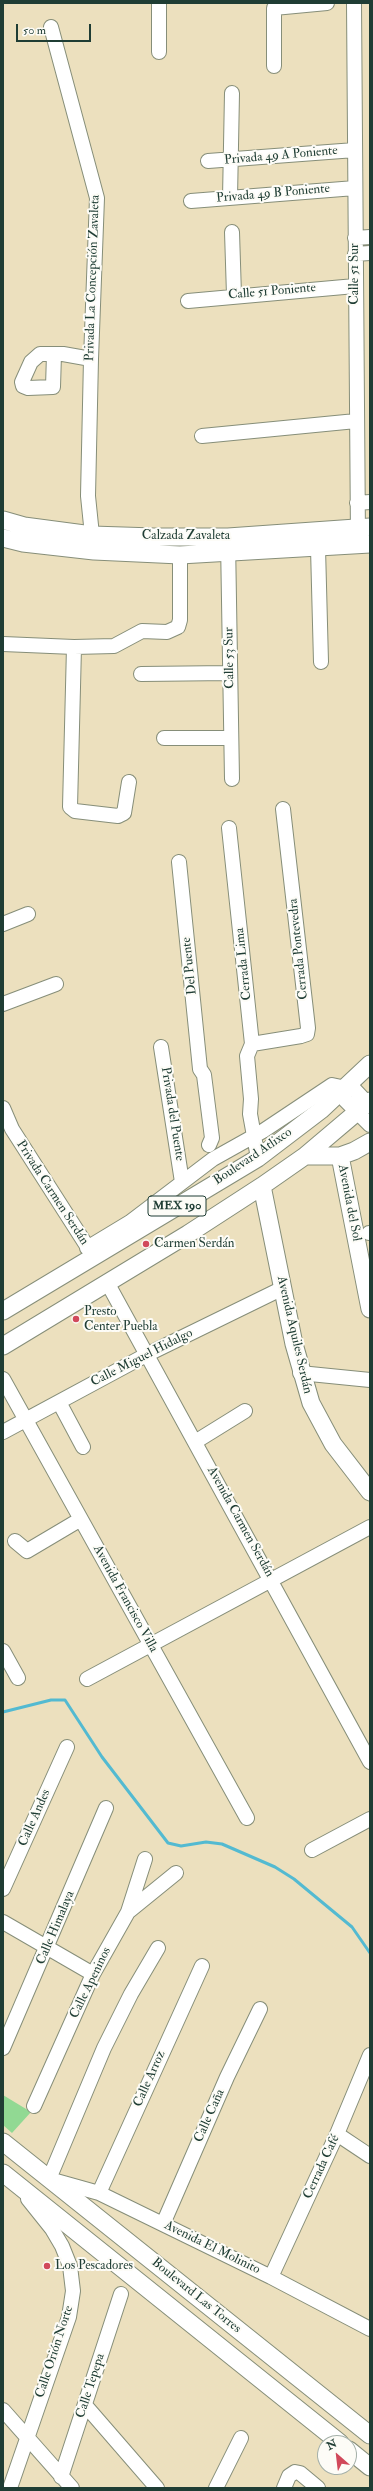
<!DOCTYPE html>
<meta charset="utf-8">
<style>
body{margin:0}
#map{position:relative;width:373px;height:2491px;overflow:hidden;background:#ece0be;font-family:"IM FELL Double Pica",serif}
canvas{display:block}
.frame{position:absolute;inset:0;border:4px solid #1f3d34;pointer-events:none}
.north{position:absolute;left:317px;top:2435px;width:40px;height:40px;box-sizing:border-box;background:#fdfcf7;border:1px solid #a4b0a9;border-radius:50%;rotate:332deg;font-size:11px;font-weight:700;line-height:16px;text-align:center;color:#1f3d34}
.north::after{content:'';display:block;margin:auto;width:14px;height:18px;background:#d1495b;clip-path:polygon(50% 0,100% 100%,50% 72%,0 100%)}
.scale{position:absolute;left:16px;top:24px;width:75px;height:18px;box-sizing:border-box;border:2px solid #1f3d34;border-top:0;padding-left:5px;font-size:12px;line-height:14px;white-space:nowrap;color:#1f3d34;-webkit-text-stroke:3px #fdfcf7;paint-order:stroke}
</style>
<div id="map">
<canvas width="373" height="2491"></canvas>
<div class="frame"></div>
<div class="north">N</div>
<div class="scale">50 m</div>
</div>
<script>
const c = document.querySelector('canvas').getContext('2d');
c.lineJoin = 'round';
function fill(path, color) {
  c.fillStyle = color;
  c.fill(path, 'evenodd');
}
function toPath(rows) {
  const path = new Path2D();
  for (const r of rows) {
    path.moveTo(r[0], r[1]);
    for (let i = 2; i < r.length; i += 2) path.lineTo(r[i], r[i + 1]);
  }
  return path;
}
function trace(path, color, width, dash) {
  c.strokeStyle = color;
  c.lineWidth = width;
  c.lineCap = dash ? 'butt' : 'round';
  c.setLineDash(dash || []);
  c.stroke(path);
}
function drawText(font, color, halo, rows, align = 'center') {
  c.font = font + ' "IM FELL Double Pica",serif';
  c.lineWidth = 4;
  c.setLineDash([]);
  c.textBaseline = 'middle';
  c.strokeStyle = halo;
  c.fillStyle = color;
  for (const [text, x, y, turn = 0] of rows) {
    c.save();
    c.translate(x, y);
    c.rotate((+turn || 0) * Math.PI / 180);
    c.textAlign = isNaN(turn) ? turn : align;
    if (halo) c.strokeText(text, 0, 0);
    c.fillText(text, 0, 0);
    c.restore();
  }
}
fill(toPath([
 [3,2095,31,2112,12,2133,3,2125]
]), '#91d993');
trace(toPath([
 [3,1712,51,1700,65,1700,102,1757,168,1843,181,1846,206,1842,222,1844,275,1867,294,1879,352,1927,370,1953]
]), '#53bad1', 3);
const minor = toPath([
 [354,3,358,539],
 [51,27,97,198,91,359,88,496,92,535],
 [159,52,159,3],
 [274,66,274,8,327,3],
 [208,161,355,150],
 [230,198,232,93],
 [191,201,355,188],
 [232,232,234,295],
 [355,238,370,237],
 [355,254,370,253],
 [188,301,355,286],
 [54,354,53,387,28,388,23,386,22,382,31,362,40,354,63,354,91,359],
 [202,436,356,421],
 [357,503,370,502],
 [228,541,232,779],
 [318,548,321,662],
 [3,644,74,647],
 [141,674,230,673],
 [164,738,231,738],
 [129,782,124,813,118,816,75,811,70,807,74,647,114,646,142,631,167,632,178,627,180,620,180,555],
 [229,828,252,1044,247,1056,251,1099,250,1114,258,1158],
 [179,862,200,1069,204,1075,212,1138,209,1145],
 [3,924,28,914],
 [3,1004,56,984],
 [252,1044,301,1036,307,1034,308,1028,283,809],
 [161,1047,182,1182],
 [344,1089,345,1100,370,1125],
 [3,1108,12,1129,92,1254],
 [369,1233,370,1233],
 [87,1248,130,1222,213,1159,263,1131,332,1085,355,1090,370,1106],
 [108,1284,370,1762],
 [300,1373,370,1380],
 [3,1379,247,1818],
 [59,1402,83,1447],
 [3,1432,146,1355,283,1288],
 [195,1442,245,1411],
 [15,1541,27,1551,81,1519],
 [3,1651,18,1678],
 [87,1679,370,1527],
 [312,1850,370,1819],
 [3,1889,67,1747],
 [128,1912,176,1873],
 [3,1922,93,1974],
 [158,1948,131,1994,104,2048,49,2179,99,2193,271,2277,370,2329],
 [3,2048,106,1808],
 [34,2106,93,1974,128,1912,145,1859],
 [337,2134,370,2156],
 [99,2193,202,1966],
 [163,2224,227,2077,260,2009],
 [271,2277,337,2134,370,2055],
 [85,2405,157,2488],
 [3,2410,72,2488],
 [61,2477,121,2294],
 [10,2488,69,2317,73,2291,70,2266,62,2246,52,2229,28,2199],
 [216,2488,241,2438],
 [284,2488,289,2476,295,2472,300,2473,318,2488]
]);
const major = toPath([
 [3,520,24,526,92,535,154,537,228,537,370,527],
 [3,538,23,543,94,551,180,555,370,544],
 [305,1156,340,1156,354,1151,370,1142],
 [340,1156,370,1309],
 [262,1186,294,1344,311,1403,333,1444,370,1492],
 [3,1311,258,1158,321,1110,370,1064],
 [3,1346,188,1234,262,1186,305,1156,370,1101],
 [3,2142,370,2435],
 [3,2173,340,2443],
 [349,2450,370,2467]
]);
trace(minor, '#868e79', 16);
trace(major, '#868e79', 19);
trace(minor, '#fff', 14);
trace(major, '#fff', 17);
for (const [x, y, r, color] of [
 [146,1244,4,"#d1495b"],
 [76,1319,4,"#d1495b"],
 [47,2266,4,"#d1495b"]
]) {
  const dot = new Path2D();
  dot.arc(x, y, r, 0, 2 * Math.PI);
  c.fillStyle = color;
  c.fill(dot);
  trace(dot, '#fdfcf7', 1.5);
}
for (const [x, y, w] of [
 [177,1206,58]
]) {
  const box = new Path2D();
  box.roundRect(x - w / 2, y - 10, w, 20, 3);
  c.fillStyle = '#fdfcf7';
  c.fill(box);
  trace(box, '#1f3d34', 1);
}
drawText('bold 12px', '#1f3d34', null, [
 ["MEX 190",177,1206]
]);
drawText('13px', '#1f3d34', '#fdfcf7', [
 ["Privada 49 A Poniente",281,156,-5],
 ["Privada 49 B Poniente",273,194,-5],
 ["Calle 51 Sur",355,274,-90],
 ["Privada La Concepción Zavaleta",93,278,-88],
 ["Calle 51 Poniente",272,292,-5],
 ["Calzada Zavaleta",186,536],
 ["Calle 53 Sur",230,658,-91],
 ["Cerrada Pontevedra",299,949,-96],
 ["Cerrada Lima",244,964,-96],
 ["Del Puente",190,966,-96],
 ["Privada del Puente",172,1114,81],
 ["Boulevard Atlixco",253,1157,-34],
 ["Privada Carmen Serdán",52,1193,57],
 ["Avenida del Sol",349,1203,79],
 ["Avenida Aquiles Serdán",294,1335,77],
 ["Calle Miguel Hidalgo",142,1358,-27],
 ["Avenida Carmen Serdán",240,1522,61],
 ["Avenida Francisco Villa",125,1599,61],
 ["Calle Andes",35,1818,-66],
 ["Calle Himalaya",56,1928,-67],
 ["Calle Apeninos",91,1983,-64],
 ["Calle Arroz",150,2079,-66],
 ["Calle Caña",210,2116,-66],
 ["Cerrada Café",322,2167,-65],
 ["Avenida El Molinito",212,2248,26],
 ["Boulevard Las Torres",196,2296,39],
 ["Calle Orión Norte",55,2352,-72],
 ["Calle Tepepa",91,2386,-72]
]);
drawText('13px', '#1f3d34', '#fdfcf7', [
 ["Carmen Serdán",154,1244],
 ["Presto",84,1312],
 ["Center Puebla",84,1327],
 ["Los Pescadores",55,2266]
], 'left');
</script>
